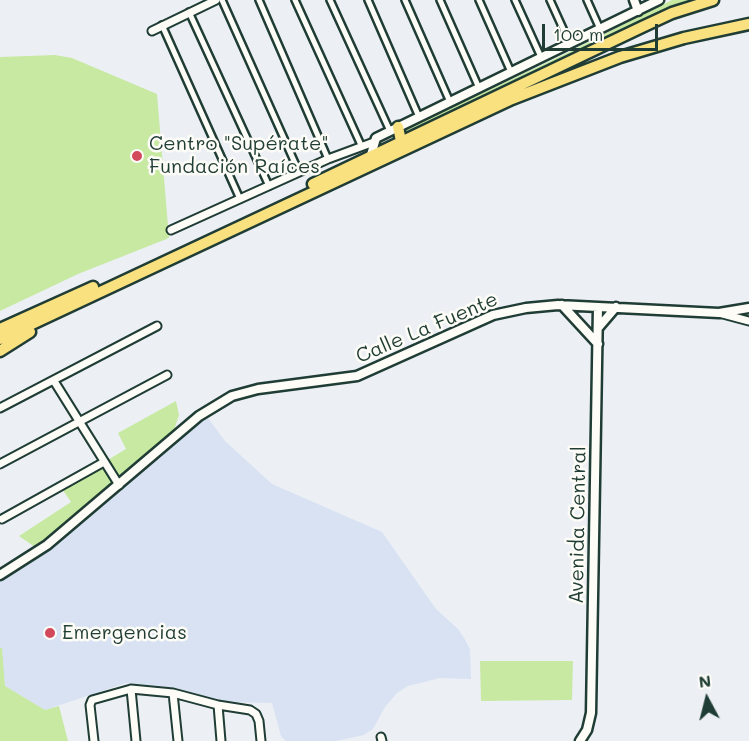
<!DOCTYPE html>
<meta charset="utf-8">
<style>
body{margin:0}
#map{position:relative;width:749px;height:741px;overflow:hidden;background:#ecf0f5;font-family:Mali,sans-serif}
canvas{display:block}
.north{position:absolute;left:677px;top:669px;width:60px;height:60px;-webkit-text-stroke:4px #fdfcf7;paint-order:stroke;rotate:353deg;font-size:16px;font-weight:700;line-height:24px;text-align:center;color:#1f3d34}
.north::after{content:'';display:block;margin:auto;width:21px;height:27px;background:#1f3d34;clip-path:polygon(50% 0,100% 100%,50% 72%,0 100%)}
.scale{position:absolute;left:542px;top:24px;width:116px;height:27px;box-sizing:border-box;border:3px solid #1f3d34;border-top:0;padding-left:8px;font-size:18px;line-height:21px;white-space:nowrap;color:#1f3d34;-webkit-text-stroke:4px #fdfcf7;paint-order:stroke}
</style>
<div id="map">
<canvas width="749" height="741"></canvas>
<div class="north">N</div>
<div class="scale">100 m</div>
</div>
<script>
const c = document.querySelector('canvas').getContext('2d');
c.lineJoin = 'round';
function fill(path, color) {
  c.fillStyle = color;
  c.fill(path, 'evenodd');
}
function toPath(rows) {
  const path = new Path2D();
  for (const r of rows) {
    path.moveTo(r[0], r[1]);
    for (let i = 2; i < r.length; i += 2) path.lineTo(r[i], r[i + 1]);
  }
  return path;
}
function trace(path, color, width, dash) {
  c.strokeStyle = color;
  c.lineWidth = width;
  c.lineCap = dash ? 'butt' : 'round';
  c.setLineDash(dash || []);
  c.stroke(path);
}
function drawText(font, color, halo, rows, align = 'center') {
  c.font = font + ' Mali,sans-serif';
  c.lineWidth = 5;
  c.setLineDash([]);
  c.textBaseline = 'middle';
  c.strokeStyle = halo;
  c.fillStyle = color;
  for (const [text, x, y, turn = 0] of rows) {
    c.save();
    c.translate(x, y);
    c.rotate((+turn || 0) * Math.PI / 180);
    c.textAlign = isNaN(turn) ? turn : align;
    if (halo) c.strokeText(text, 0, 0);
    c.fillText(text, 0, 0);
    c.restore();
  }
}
fill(toPath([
 [205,414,225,441,272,484,382,532,436,609,458,629,464,638,470,649,471,679,440,678,408,686,397,693,385,707,373,729,364,735,336,741,286,741,281,736,272,703,222,702,177,688,126,683,45,710,5,686,0,648,0,578]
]), '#d8e2f3');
fill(toPath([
 [672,0,713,0,401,141,398,133,565,54],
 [55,55,72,58,157,94,169,238,78,274,0,311,0,57],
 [176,401,179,415,173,433,116,478,106,461,126,449,118,433],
 [102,463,113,482,108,489,35,547,19,536,71,502,60,486],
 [0,648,2,648,5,686,45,710,59,706,68,741,0,741],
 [480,661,573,661,572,700,481,701]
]), '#c7e9a2');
const pedestrian = toPath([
 [222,0,299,172],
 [259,0,328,159],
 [295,0,361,145],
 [330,0,390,131],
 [368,0,419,117],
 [405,0,450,102],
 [440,0,479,88],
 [479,0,511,72],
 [515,0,541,57],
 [550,0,570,44],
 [587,0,600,29],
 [189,12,269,186],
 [162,25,240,199]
]);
const minor = toPath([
 [152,31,216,0],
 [171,230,328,159,374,142],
 [719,313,749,321],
 [54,381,119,485],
 [0,408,157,326],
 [0,464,167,375],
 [2,519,104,462],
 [131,689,136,741],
 [173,693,178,741],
 [218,705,221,741],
 [381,737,382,741],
 [94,741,90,705,92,700,131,689,173,693,218,705,250,710,256,714,259,721,261,741]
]);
const tertiary = toPath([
 [634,0,638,11],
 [371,155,376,138,659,0],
 [562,305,598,344],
 [598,328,616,307],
 [0,575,47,545,199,416,232,396,258,389,357,376,493,315,526,308,558,305,719,313,749,308],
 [580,741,587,730,591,713,598,307]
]);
const trunk = toPath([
 [398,127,401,141],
 [313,184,642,27,672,13,713,0],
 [0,329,93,287],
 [0,339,512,99,620,57,684,38,749,24],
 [0,351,30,332]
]);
trace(pedestrian, '#1f3d34', 10);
trace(minor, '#1f3d34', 11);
trace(tertiary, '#1f3d34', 13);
trace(trunk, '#1f3d34', 15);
trace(pedestrian, '#fdfcf7', 5);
trace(minor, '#fdfcf7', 7);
trace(tertiary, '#fdfcf7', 8);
trace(trunk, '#fae180', 10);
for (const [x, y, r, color] of [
 [137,156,6,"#d1495b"],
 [50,633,6,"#d1495b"]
]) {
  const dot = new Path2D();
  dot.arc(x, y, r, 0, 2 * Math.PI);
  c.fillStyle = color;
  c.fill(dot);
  trace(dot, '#fdfcf7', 2);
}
drawText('20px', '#1f3d34', '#fdfcf7', [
 ["Centro \"Supérate\"",149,144],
 ["Fundación Raíces",149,167],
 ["Emergencias",62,633]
], 'left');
drawText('20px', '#1f3d34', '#fdfcf7', [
 ["Calle La Fuente",427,328,-23],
 ["Avenida Central",578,525,-89]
]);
</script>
